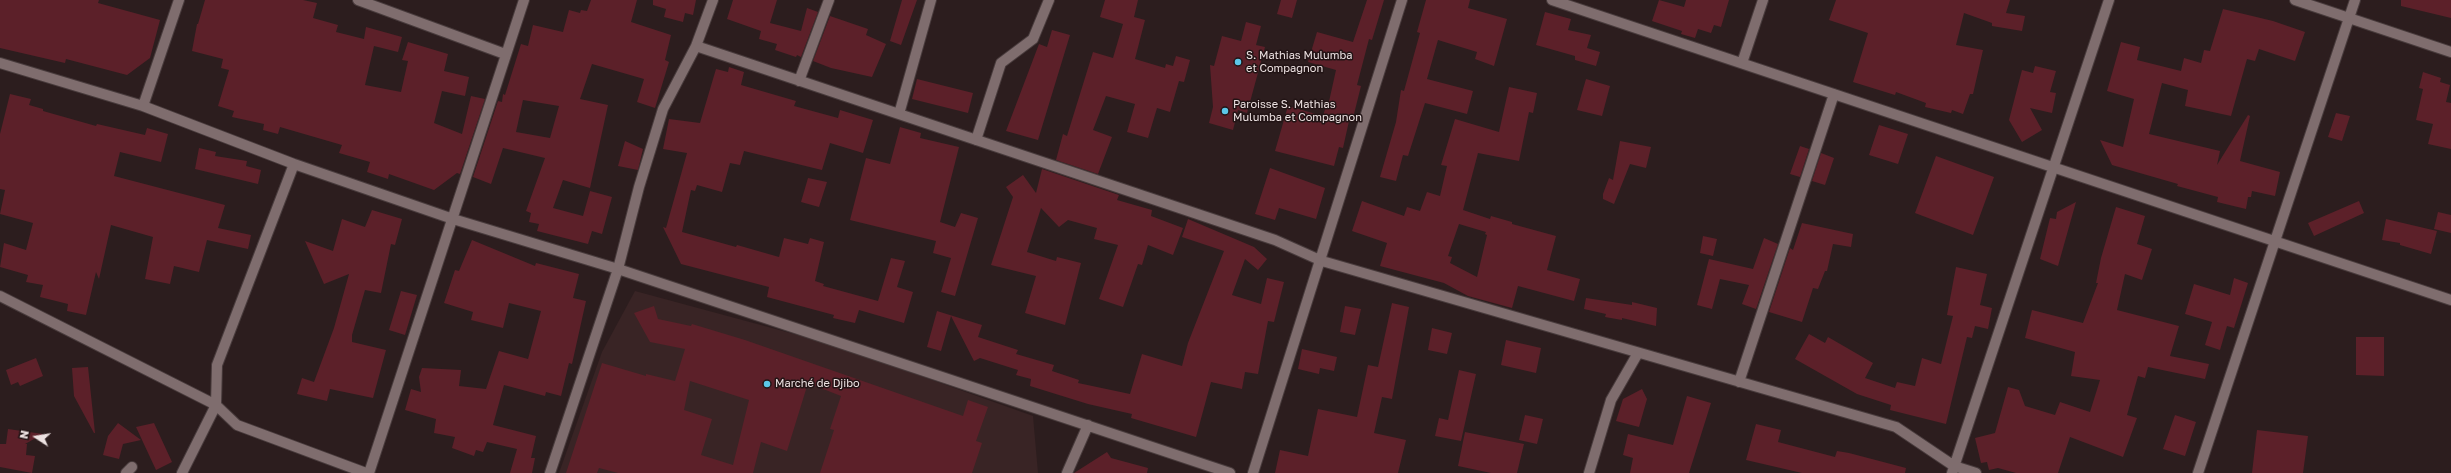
<!DOCTYPE html>
<meta charset="utf-8">
<style>
body{margin:0}
#map{position:relative;width:2451px;height:473px;overflow:hidden;background:#2c1d1e;font-family:"Golos Text",sans-serif}
canvas{display:block}
.north{position:absolute;left:16px;top:417px;width:40px;height:40px;-webkit-text-stroke:3px #221415;paint-order:stroke;rotate:282deg;font-size:11px;font-weight:700;line-height:16px;text-align:center;color:#ece1e1}
.north::after{content:'';display:block;margin:auto;width:14px;height:18px;background:#ece1e1;clip-path:polygon(50% 0,100% 100%,50% 72%,0 100%)}
</style>
<div id="map">
<canvas width="2451" height="473"></canvas>
<div class="north">N</div>
</div>
<script>
const c = document.querySelector('canvas').getContext('2d');
c.lineJoin = 'round';
function fill(path, color) {
  c.fillStyle = color;
  c.fill(path, 'evenodd');
}
function toPath(rows) {
  const path = new Path2D();
  for (const r of rows) {
    path.moveTo(r[0], r[1]);
    for (let i = 2; i < r.length; i += 2) path.lineTo(r[i], r[i + 1]);
  }
  return path;
}
function trace(path, color, width, dash) {
  c.strokeStyle = color;
  c.lineWidth = width;
  c.lineCap = dash ? 'butt' : 'round';
  c.setLineDash(dash || []);
  c.stroke(path);
}
function drawText(font, color, halo, rows, align = 'center') {
  c.font = font + ' "Golos Text",sans-serif';
  c.lineWidth = 3;
  c.setLineDash([]);
  c.textBaseline = 'middle';
  c.strokeStyle = halo;
  c.fillStyle = color;
  for (const [text, x, y, turn = 0] of rows) {
    c.save();
    c.translate(x, y);
    c.rotate((+turn || 0) * Math.PI / 180);
    c.textAlign = isNaN(turn) ? turn : align;
    if (halo) c.strokeText(text, 0, 0);
    c.fillText(text, 0, 0);
    c.restore();
  }
}
fill(toPath([
 [635,291,831,344,1033,416,1038,473,559,473,602,352]
]), '#392425');
fill(toPath([
 [0,0,99,0,98,3,160,20,150,58,127,75,66,59,65,63,0,48],
 [205,0,303,0,317,3,313,18,338,25,336,32,364,39,366,27,402,37,398,52,374,46,365,85,401,92,408,61,402,60,408,42,448,54,444,71,469,77,465,96,442,91,434,123,462,134,471,96,485,99,460,174,457,173,434,190,389,174,388,179,367,172,370,162,339,153,342,145,280,127,278,134,263,130,264,124,232,117,234,111,218,106,229,70,221,68,223,59,192,51,197,24,198,24],
 [591,0,637,0,631,22,671,35,665,60,669,62,655,108,637,102,644,79,592,64,580,99,608,105,590,188,563,180,553,208,583,216,590,191,612,197,602,234,592,231,588,244,537,231,539,224,529,222,531,213,526,211,545,158,503,148,491,184,473,177,498,101,502,102,503,94,505,95,521,44,528,46,533,25,563,32,569,10,580,13,581,10,587,11],
 [523,100,559,106,550,138,516,132],
 [653,0,696,0,693,15,685,13,683,22,664,17,666,9,653,5],
 [733,0,777,0,770,23,801,31,807,8,818,12,801,57,797,55,796,57,775,50,777,44,759,39,761,31,727,19],
 [902,0,917,0,901,45,890,41],
 [1105,0,1138,0,1134,17,1145,20,1135,59,1165,68,1166,64,1173,66,1176,56,1190,60,1184,82,1179,81,1170,112,1157,108,1148,138,1127,132,1135,104,1106,96,1093,130,1112,137,1098,174,1056,160,1063,134,1067,136,1093,52,1113,58,1123,24,1100,17],
 [1281,0,1297,0,1292,18,1277,14],
 [1367,0,1384,0,1372,40,1369,39,1357,85,1361,86,1352,122,1349,121,1343,148,1339,147,1334,166,1275,151,1288,106,1323,116,1326,106,1328,106,1336,70,1308,62,1317,32,1353,42],
 [1426,0,1470,0,1468,8,1507,19,1494,66,1475,59,1477,52,1438,40,1427,79,1473,91,1467,114,1425,103,1408,156,1403,155,1396,181,1380,177,1396,122,1401,90,1404,91,1420,33,1417,32],
 [1659,0,1684,7,1686,0,1729,0,1721,27,1714,25,1711,33,1698,29,1695,38,1681,34,1682,31,1652,21],
 [1836,0,2010,0,2006,13,2025,16,2022,31,1992,26,1992,23,1964,13,1956,45,1983,50,1973,94,1970,94,1963,114,1952,110,1951,113,1925,107,1926,103,1896,92,1895,95,1853,82,1868,33,1829,20],
 [2401,0,2451,0,2451,18,2401,6],
 [2223,9,2273,21,2305,32,2295,61,2259,49,2255,61,2247,59,2231,116,2185,106,2188,90,2162,83,2149,134,2220,151,2217,165,2248,115,2250,116,2240,161,2280,172,2275,196,2252,191,2251,197,2248,197,2246,209,2217,202,2218,197,2177,186,2178,184,2112,165,2100,140,2123,147,2134,99,2107,91,2121,42,2140,47,2137,60,2181,71,2184,58,2201,63,2204,50,2210,51],
 [1545,12,1571,19,1568,30,1591,35,1587,48,1600,52,1596,66,1575,60,1575,56,1536,45],
 [830,16,868,29,866,35,886,44,872,77,831,68,813,61],
 [1246,22,1261,26,1256,45,1265,47,1247,113,1238,110,1233,130,1209,123,1213,107,1210,65,1214,66,1222,36,1241,41],
 [1052,30,1070,35,1038,140,1006,131,1039,44,1047,47],
 [2035,66,2056,71,2050,92,2056,93,2052,113,2030,108,2042,130,2022,142,2009,120,2022,70,2033,73],
 [729,67,744,72,741,85,796,101,794,106,838,118,840,110,873,120,863,153,830,143,822,170,744,151,740,165,730,163,722,192,697,185,695,191,691,190,682,232,736,247,737,245,779,257,784,238,808,244,810,238,824,242,815,281,824,284,823,286,878,301,891,258,905,261,897,287,913,292,904,323,859,310,855,323,833,318,834,315,767,297,769,287,681,264,663,227,666,228,687,153,663,149,669,119,700,123,716,69,728,72],
 [2423,72,2441,78,2440,82,2450,85,2446,102,2451,103,2451,149,2428,144,2433,124,2416,120,2423,89,2419,88],
 [917,79,973,93,968,113,912,99],
 [1586,79,1610,86,1602,116,1577,110],
 [1509,87,1537,93,1533,113,1529,112,1519,161,1478,153,1463,210,1490,219,1491,216,1512,222,1512,224,1556,236,1547,270,1580,279,1574,301,1518,286,1512,308,1468,296,1444,283,1380,266,1387,243,1352,231,1362,201,1404,216,1407,207,1420,211,1427,192,1440,196,1447,166,1441,165,1455,119,1499,132],
 [1459,224,1486,232,1485,234,1487,235,1477,277,1450,263,1452,257,1448,256],
 [10,94,31,99,29,105,43,109,43,111,96,126,97,124,145,135,147,128,168,134,161,162,120,152,114,176,225,205,218,228,251,235,248,249,207,240,199,272,174,266,170,284,145,279,153,237,111,225,99,279,96,272,86,315,67,311,68,304,40,297,43,285,26,282,28,275,0,267,4,243,26,250,33,223,0,214,5,190,0,189,0,134],
 [2336,113,2350,116,2342,141,2328,137],
 [1879,125,1908,134,1898,164,1869,155],
 [900,127,921,133,920,138,959,147,940,222,955,227,961,213,978,218,955,296,941,292,951,258,933,253,936,241,850,220,866,158,890,164],
 [625,141,643,149,638,170,618,166],
 [1620,141,1651,147,1646,168,1630,164,1614,204,1603,199,1603,194,1609,178,1613,180],
 [1800,146,1809,149,1800,177,1790,174],
 [199,148,216,152,215,156,247,161,246,166,261,170,258,184,195,169],
 [1821,153,1834,158,1825,185,1812,181],
 [1936,156,1994,177,1973,235,1915,213],
 [1270,168,1325,188,1316,219,1279,208,1275,220,1255,214],
 [1042,169,1119,195,1117,200,1152,210,1151,216,1183,228,1173,255,1148,245,1142,265,1138,264,1123,307,1099,299,1118,245,1094,239,1097,228,1068,220,1059,227,1041,208,1027,252,1056,261,1057,257,1081,263,1065,325,1025,313,1036,276,991,265,1013,197,1006,187,1023,175,1036,193],
 [808,178,827,182,819,207,801,202],
 [2359,201,2364,213,2314,236,2308,223],
 [2076,202,2058,266,2040,259,2050,218,2056,219,2057,212],
 [2116,207,2145,216,2137,244,2152,249,2142,280,2125,274,2117,310,2179,326,2170,356,2209,364,2205,379,2148,367,2145,378,2138,376,2127,415,2137,418,2123,457,2070,437,2058,473,2016,473,1998,468,1989,470,1987,462,1981,463,1975,438,1995,433,2008,387,2019,390,2025,406,2055,415,2060,402,2090,412,2100,380,2071,376,2075,352,2025,338,2032,310,2083,323,2098,283,2096,283,2101,258],
 [372,210,402,219,395,245,391,244,381,293,365,290,352,335,352,342,386,350,373,398,330,389,327,401,297,394,302,378,314,382,334,328,349,274,324,284,305,241,333,251,342,219,365,227],
 [2438,212,2451,215,2451,233,2434,229],
 [1188,219,1254,247,1267,259,1258,270,1245,259,1232,295,1261,304,1267,278,1284,282,1274,322,1268,321,1258,374,1245,372,1242,389,1211,382,1196,437,1131,418,1132,414,1088,404,1030,386,1031,379,1016,375,1018,370,980,358,974,361,951,316,941,351,927,347,937,311,982,325,978,337,1018,350,1016,354,1054,365,1052,371,1079,380,1078,383,1130,394,1142,354,1182,366,1188,343,1224,251,1182,237],
 [2386,219,2437,231,2431,254,2400,245,2400,243,2382,240],
 [1802,223,1853,234,1851,247,1833,244,1827,271,1825,271,1818,289,1813,288,1802,322,1769,312,1790,248,1793,250],
 [1703,236,1717,239,1713,256,1700,253],
 [1764,238,1778,244,1756,309,1742,304,1749,285,1720,279,1712,309,1697,305,1709,259,1753,269],
 [472,240,535,266,536,263,579,274,573,298,586,301,572,364,569,363,561,396,546,392,545,396,504,385,493,425,536,436,531,458,535,458,532,473,510,473,517,449,487,442,483,452,476,450,474,456,452,448,455,437,434,433,436,419,405,410,411,389,421,392,419,377,422,368,461,370,459,386,486,389,499,351,528,359,541,311,509,303,503,328,471,320,473,312,444,303,455,270,459,271],
 [1956,267,1987,274,1980,305,1992,308,1988,329,1975,326,1972,338,1967,337,1946,424,1890,410,1891,405,1857,394,1795,359,1809,334,1825,343,1828,337,1873,363,1865,378,1895,388,1897,382,1915,386,1922,358,1941,364,1953,316,1947,315],
 [2234,278,2248,283,2234,328,2227,326,2220,350,2205,345,2212,322,2185,314,2194,284,2230,295],
 [401,291,417,295,405,335,389,330],
 [1586,298,1632,305,1632,302,1657,308,1656,326,1622,318,1622,320,1605,317,1606,314,1584,309],
 [1392,303,1409,307,1392,399,1382,397,1374,433,1406,440,1398,473,1275,473,1280,450,1308,456,1318,409,1357,417,1368,365,1378,367],
 [654,306,658,319,691,326,692,324,745,340,963,416,968,400,988,407,976,441,982,443,972,473,820,473,834,430,830,429,841,396,808,383,787,451,761,442,753,473,618,473,599,468,597,473,566,473,602,363,646,376,646,374,675,381,685,349,650,342,634,313],
 [690,381,749,400,733,465,701,455,712,419,684,410],
 [1345,306,1361,309,1355,335,1340,332],
 [1432,328,1452,333,1447,354,1428,350],
 [2356,337,2384,337,2384,376,2356,375],
 [1506,340,1541,348,1536,373,1501,365],
 [1302,349,1337,357,1334,371,1320,368,1319,374,1298,369],
 [36,358,43,376,20,386,18,382,11,385,6,370],
 [88,367,95,433,94,433,74,396,72,368],
 [1459,370,1476,374,1461,441,1435,436,1439,418,1448,420],
 [1642,389,1647,399,1639,427,1616,421,1623,399],
 [1687,396,1711,403,1689,473,1630,473,1633,458,1623,455,1628,434,1673,445],
 [1525,415,1543,419,1537,444,1519,440],
 [2175,415,2196,422,2185,456,2163,449],
 [118,423,141,440,123,444,119,459,103,455,108,436],
 [154,423,172,462,156,470,136,427],
 [1756,424,1781,430,1778,442,1835,457,1837,451,1849,453,1906,468,1905,473,1802,473,1746,460],
 [8,429,43,434,25,444,27,444,26,455,35,456,32,473,0,467,0,444,6,444],
 [2257,430,2308,436,2303,473,2252,473],
 [1465,432,1524,444,1517,473,1491,473,1458,466],
 [1107,452,1111,458,1148,468,1147,473,1074,473]
]), '#5c2029');
const minor = toPath([
 [358,0,505,54],
 [1552,0,2451,300],
 [2295,0,2451,52],
 [696,46,1275,240,1322,261,1896,427,1954,466,1976,473],
 [0,63,143,106,294,164,453,219,618,269,1230,473],
 [1742,63,1763,0],
 [799,81,829,0],
 [143,106,179,0],
 [899,114,931,0],
 [976,140,1001,63,1033,39,1049,0],
 [294,164,217,365,216,405,237,425,366,473],
 [0,296,216,405,182,473],
 [1739,382,1834,94],
 [126,473,132,467],
 [369,473,524,0],
 [550,473,618,269,639,187,663,109,696,46,713,0],
 [1067,473,1088,425],
 [1253,473,1402,0],
 [1589,473,1611,400,1638,353],
 [1952,473,2109,0],
 [2198,473,2355,0]
]);
trace(minor, '#483b3c', 12);
trace(minor, '#7f6d6e', 10);
for (const [x, y, r, color] of [
 [1238,62,4,"#5cc7e8"],
 [1225,111,4,"#5cc7e8"],
 [767,384,4,"#5cc7e8"]
]) {
  const dot = new Path2D();
  dot.arc(x, y, r, 0, 2 * Math.PI);
  c.fillStyle = color;
  c.fill(dot);
  trace(dot, '#221415', 1.5);
}
drawText('11px', '#ece1e1', '#221415', [
 ["S. Mathias Mulumba",1246,56],
 ["et Compagnon",1246,69],
 ["Paroisse S. Mathias",1233,105],
 ["Mulumba et Compagnon",1233,118],
 ["Marché de Djibo",775,384]
], 'left');
</script>
